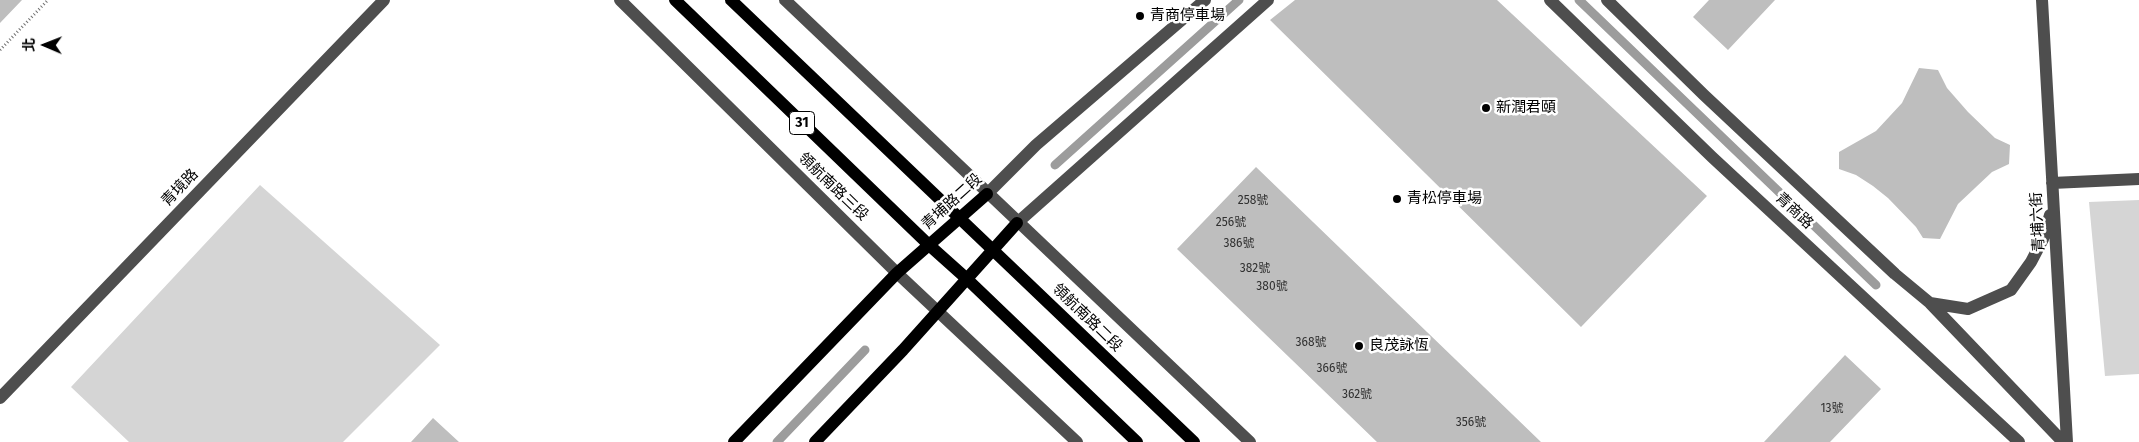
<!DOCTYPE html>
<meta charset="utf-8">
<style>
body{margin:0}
#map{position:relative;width:2139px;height:442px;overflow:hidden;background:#fff;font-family:"Fira Sans","Noto Sans TC",sans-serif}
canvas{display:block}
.north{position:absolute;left:20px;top:20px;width:50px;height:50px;-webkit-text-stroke:4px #fff;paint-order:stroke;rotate:271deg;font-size:14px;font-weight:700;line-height:20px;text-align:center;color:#000}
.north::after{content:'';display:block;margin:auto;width:18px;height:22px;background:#000;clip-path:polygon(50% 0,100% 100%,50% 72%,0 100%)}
</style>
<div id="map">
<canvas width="2139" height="442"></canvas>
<div class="north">北</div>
</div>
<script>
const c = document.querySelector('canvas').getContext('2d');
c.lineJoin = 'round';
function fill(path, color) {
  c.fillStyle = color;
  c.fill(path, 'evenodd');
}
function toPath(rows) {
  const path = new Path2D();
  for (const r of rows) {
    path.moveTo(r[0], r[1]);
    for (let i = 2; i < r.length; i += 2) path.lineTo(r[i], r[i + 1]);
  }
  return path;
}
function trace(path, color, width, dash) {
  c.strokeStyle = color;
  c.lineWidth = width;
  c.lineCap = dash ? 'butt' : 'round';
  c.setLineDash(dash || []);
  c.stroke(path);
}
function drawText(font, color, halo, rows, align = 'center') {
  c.font = font + ' "Fira Sans","Noto Sans TC",sans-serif';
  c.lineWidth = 5;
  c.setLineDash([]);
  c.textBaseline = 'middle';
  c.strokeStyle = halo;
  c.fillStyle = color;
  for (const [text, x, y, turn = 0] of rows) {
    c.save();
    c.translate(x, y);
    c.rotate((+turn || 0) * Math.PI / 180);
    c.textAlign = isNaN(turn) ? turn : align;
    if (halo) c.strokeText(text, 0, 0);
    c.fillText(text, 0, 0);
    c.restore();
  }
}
fill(toPath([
 [260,185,440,345,343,442,129,442,71,387],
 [2139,200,2139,374,2105,376,2089,202]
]), '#d5d5d5');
trace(toPath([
 [1579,0,1876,285],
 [1055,165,1239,0],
 [777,442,865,350]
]), '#9c9c9c', 9);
fill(toPath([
 [0,0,22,0,0,23],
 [1295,0,1497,0,1707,196,1581,327,1270,20],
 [1709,0,1775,0,1728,50,1693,17],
 [1919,68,1938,70,1947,88,1968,112,1995,138,2010,145,2009,164,1992,172,1958,204,1940,239,1923,238,1916,227,1888,198,1873,186,1856,175,1839,169,1839,152,1876,131,1902,103],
 [1256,167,1541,442,1377,442,1177,249],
 [1845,355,1881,389,1830,442,1764,442],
 [433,418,459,442,411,442]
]), '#bebebe');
trace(toPath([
 [0,50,48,0]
]), '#707070', 3, [1, 2.5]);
trace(toPath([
 [620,0,897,273,1077,442],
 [785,0,1250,442],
 [1550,0,1712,157,2019,442],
 [1607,0,1704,95,1895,274,1930,303,2063,442],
 [2042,0,2067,442],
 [2052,183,2139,179],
 [987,194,1036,145,1205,0],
 [1017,223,1268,0],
 [1930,303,1968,309,2011,290,2031,262,2043,239,2050,215],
 [0,398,384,0]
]), '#4e4e4e', 12);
trace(toPath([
 [675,0,929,245,967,279,1137,442],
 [731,0,1194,442],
 [734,442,897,273,987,194],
 [815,442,903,350,1017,223]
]), '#000', 12);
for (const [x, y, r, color] of [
 [1140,16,5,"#000"],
 [1486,108,5,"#000"],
 [1397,199,5,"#000"],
 [1359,346,5,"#000"]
]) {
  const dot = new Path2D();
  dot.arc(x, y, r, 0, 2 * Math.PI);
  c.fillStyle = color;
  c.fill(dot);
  trace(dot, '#fff', 2);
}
drawText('12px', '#303030', null, [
 ["258號",1253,201],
 ["256號",1231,223],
 ["386號",1239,244],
 ["382號",1255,269],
 ["380號",1272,287],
 ["368號",1311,343],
 ["366號",1332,369],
 ["362號",1357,395],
 ["13號",1832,409],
 ["356號",1471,423]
]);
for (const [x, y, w] of [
 [802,123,25]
]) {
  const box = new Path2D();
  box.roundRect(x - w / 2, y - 11.5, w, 23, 4);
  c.fillStyle = '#fff';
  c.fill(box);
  trace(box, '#000', 1);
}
drawText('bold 14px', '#000', null, [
 ["31",802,123]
]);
drawText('15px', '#000', '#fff', [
 ["青商停車場",1150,16],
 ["新潤君頤",1496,108],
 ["青松停車場",1407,199],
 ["良茂詠恆",1369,346]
], 'left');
drawText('15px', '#000', '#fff', [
 ["領航南路三段",833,187,44],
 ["青境路",180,188,-46],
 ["青埔路二段",952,202,-42],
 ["青商路",1794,211,43],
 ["青埔六街",2038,222,-93],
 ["領航南路二段",1087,318,44]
]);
</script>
